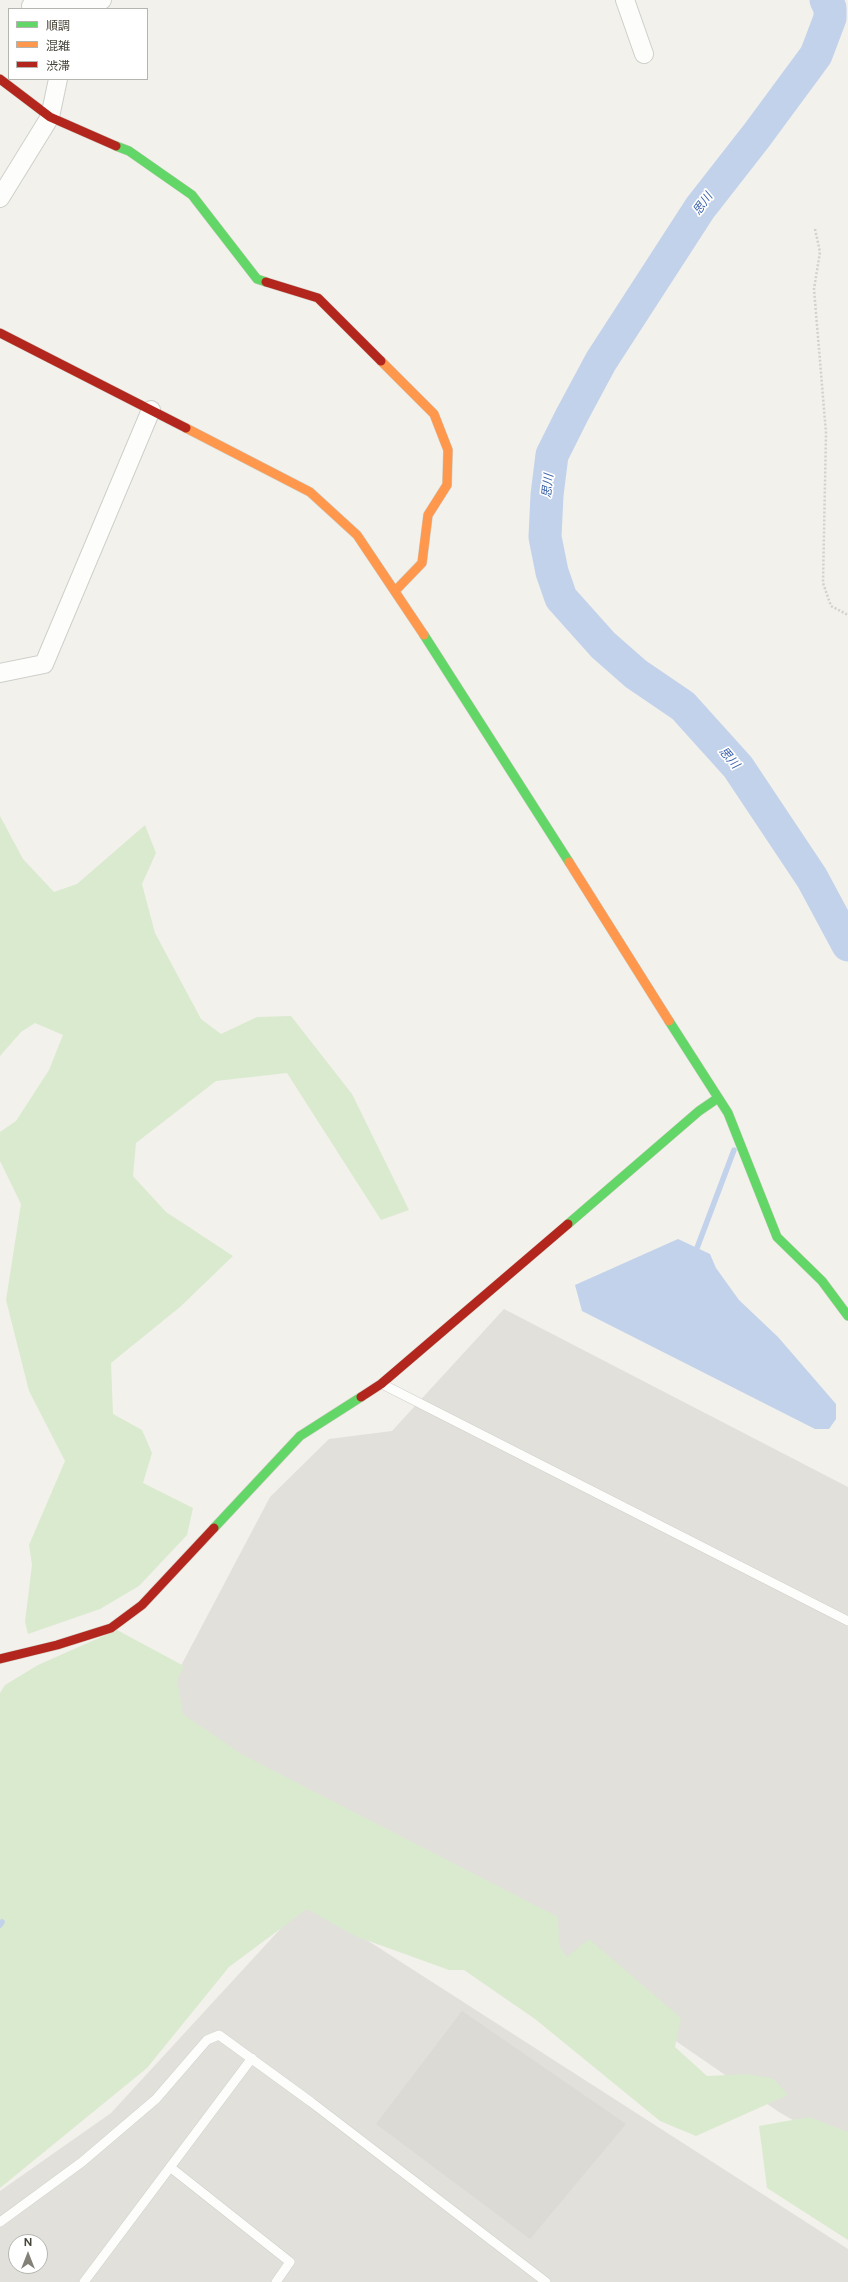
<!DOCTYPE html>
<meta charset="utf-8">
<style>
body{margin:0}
#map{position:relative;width:848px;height:2282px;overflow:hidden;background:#f2f1ec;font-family:Figtree,"Noto Sans JP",sans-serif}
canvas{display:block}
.legend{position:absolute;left:8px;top:8px;width:140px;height:72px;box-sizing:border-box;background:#fff;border:1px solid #b5b5b0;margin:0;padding:5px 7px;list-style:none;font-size:12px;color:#474539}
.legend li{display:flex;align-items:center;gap:8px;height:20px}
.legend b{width:20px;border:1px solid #b5b5b0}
.north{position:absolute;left:8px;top:2234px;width:40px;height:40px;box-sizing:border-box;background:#fff;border:1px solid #b5b5b0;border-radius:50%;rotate:0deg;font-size:11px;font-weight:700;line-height:16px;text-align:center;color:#474539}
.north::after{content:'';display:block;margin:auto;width:14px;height:18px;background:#838178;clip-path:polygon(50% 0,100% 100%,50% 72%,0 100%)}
</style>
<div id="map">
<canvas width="848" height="2282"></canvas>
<ul class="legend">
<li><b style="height:5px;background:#63d668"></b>順調</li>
<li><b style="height:5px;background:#ff974d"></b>混雑</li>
<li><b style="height:5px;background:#b3261e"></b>渋滞</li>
</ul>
<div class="north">N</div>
</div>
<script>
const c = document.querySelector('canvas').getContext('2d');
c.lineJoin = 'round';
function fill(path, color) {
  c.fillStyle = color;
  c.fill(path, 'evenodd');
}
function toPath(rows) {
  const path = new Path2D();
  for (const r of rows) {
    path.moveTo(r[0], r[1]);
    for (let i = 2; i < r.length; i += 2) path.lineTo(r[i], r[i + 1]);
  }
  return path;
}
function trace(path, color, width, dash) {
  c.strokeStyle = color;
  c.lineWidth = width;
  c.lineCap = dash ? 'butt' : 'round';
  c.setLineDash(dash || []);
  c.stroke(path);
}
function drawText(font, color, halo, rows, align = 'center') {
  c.font = font + ' Figtree,"Noto Sans JP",sans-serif';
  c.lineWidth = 3.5;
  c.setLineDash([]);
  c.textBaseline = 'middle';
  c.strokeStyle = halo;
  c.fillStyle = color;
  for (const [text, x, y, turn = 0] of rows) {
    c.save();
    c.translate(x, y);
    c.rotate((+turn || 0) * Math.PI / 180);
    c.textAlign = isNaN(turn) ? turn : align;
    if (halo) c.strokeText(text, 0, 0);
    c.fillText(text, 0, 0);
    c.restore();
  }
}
fill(toPath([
 [504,1309,848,1487,848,2152,779,2112,590,1982,181,1723,174,1679,270,1497,329,1439,392,1431],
 [306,1901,848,2249,848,2282,0,2282,0,2191,111,2113],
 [16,2242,40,2242,40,2266,16,2266]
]), '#e1e0db');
fill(toPath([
 [0,816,23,859,54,892,77,884,145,825,156,853,142,884,155,933,201,1019,221,1034,257,1017,291,1016,352,1094,409,1210,381,1220,287,1073,216,1081,136,1143,133,1176,166,1212,233,1256,180,1307,111,1363,113,1414,142,1430,152,1453,143,1483,193,1508,187,1535,139,1586,100,1609,28,1634,25,1622,32,1565,29,1545,65,1461,29,1391,6,1300,21,1204,0,1161,0,1132,16,1121,49,1070,63,1035,35,1023,21,1032,0,1056],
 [117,1630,184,1666,177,1680,183,1714,243,1755,558,1917,559,1945,567,1957,589,1939,681,2018,675,2047,707,2076,748,2074,774,2079,788,2095,696,2136,660,2121,535,2019,464,1970,449,1970,355,1936,307,1909,229,1967,147,2068,0,2188,0,1693,5,1685,38,1665],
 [809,2117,848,2132,848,2240,767,2188,759,2126]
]), '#daeacf');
fill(toPath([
 [678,1239,710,1254,716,1268,739,1300,778,1337,836,1404,836,1419,829,1429,815,1429,582,1311,575,1285]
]), '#c2d2eb');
trace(toPath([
 [697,1248,734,1150],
 [0,1925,2,1922]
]), '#c2d2eb', 5.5);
trace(toPath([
 [826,0,830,8,830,18,816,55,757,135,700,208,601,361,572,415,552,455,547,495,545,537,552,572,561,598,603,645,636,674,683,706,738,767,812,878,848,945]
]), '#c2d2eb', 33);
fill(toPath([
 [462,2011,626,2124,530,2239,376,2124]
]), '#dbdad5');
const lane = toPath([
 [382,1384,848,1621],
 [170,2167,290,2262,276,2282],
 [0,2222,82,2162,156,2099,207,2040,219,2035,311,2102,546,2282],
 [84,2282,252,2058]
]);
const street = toPath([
 [625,0,644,54],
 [31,6,102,0],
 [0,198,50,117,58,79],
 [0,673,44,664,151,410]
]);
const fast = toPath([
 [116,146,129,151,192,195,257,279,266,282],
 [424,635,569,862],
 [669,1021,728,1113,777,1237,822,1281,848,1316],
 [568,1224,699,1111,718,1098],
 [214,1528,300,1436,361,1397]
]);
const slow = toPath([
 [381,361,434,414,448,450,447,485,428,515,422,563,396,590],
 [186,428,310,492,357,535,424,635],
 [569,862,669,1021]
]);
const jam = toPath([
 [0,79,50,117,116,146],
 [266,282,318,298,381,361],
 [0,333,186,428],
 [361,1397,381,1384,568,1224],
 [0,1659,57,1645,111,1628,142,1605,214,1528]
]);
trace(lane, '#cfcfca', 10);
trace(street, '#cfcfca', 20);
trace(fast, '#d0cfc4', 10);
trace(slow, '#d0cfc4', 10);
trace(jam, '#d0cfc4', 10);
trace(toPath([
 [815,229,820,252,814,289,826,433,823,583,831,606,848,615]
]), '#d2d1cb', 2.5, [2, 2]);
trace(lane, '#fdfdfc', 9);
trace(street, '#fdfdfc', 18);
trace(fast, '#63d668', 9);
trace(slow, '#ff974d', 9);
trace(jam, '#b3261e', 9);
drawText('italic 12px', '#3b63aa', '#fff', [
 ["思川",703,204,-54],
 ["思川",548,486,-84],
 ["思川",729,758,49]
]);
</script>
